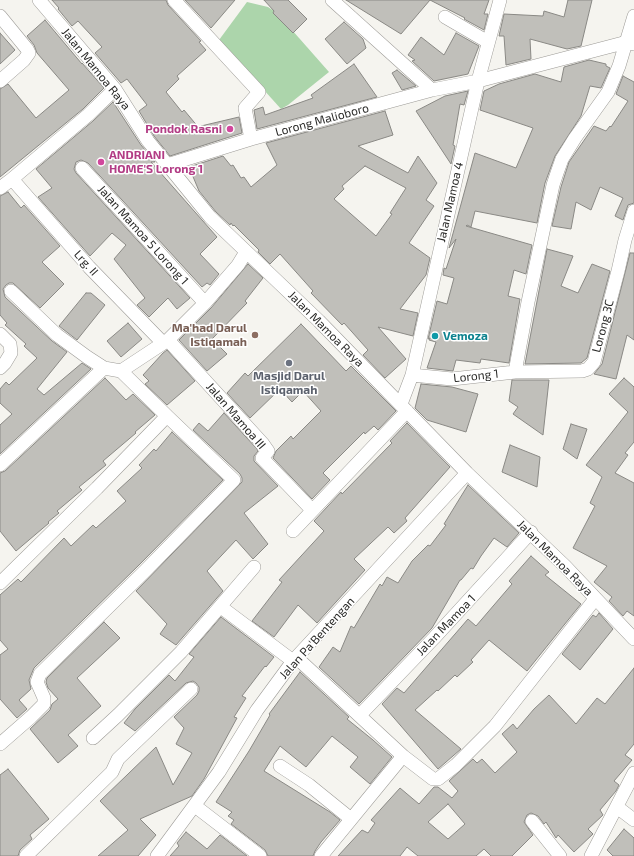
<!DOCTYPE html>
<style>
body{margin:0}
canvas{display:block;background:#f5f4ef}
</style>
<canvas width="634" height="856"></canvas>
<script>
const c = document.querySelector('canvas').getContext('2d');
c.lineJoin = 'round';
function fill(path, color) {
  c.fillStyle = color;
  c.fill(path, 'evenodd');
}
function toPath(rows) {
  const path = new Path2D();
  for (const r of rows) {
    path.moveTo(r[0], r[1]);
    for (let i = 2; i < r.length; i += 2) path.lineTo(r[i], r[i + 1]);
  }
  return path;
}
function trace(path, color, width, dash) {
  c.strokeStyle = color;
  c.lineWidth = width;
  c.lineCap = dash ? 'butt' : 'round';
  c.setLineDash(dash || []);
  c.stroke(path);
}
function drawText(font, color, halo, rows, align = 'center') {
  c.font = font + ' "Exo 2",sans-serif';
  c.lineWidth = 3;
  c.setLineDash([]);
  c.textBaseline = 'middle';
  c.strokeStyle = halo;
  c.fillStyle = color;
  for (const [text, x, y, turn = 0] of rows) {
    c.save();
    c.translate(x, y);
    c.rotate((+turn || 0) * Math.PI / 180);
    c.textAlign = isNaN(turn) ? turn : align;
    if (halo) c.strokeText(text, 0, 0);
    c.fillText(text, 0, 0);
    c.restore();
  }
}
fill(toPath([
 [247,2,268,7,277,13,329,72,288,105,281,109,219,40]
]), '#acd5ab');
const building = toPath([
 [52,0,166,0,168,5,201,41,199,42,206,50,177,76,179,79,166,92,182,112,184,110,199,128,201,126,239,117,242,133,170,156,154,136,139,111,147,105,127,79,121,83,95,53,102,47,78,21,72,26,58,9,59,8,52,0],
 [185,0,235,0,211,28,185,0],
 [264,0,288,0,307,19,293,33,273,13,274,11,264,0],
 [346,0,489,0,484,14,488,14,484,30,464,19,465,18,430,0,401,34,346,0],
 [568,0,592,0,581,46,567,49,530,39,531,59,506,65,504,36,499,36,504,14,543,16,544,11,564,17,568,0],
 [45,20,82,64,82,63,104,88,83,109,0,177,0,89,8,84,36,118,69,90,37,53,34,45,27,36,45,20],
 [344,22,363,39,366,48,347,64,325,39,344,22],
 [0,33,15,50,0,64,0,33],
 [456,33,479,46,468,74,434,81,412,61,415,60,408,55,421,37,444,55,456,33],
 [589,60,606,64,606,66,610,68,601,88,590,86,581,116,555,156,545,183,537,223,475,211,471,227,467,225,466,226,532,245,526,274,514,270,508,296,520,299,509,363,481,359,480,363,456,360,453,371,427,368,436,342,429,340,430,338,428,339,437,301,447,304,454,278,443,275,444,268,446,269,456,239,449,248,475,153,516,168,533,128,480,110,484,91,499,84,535,74,561,82,564,67,589,60],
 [354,64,377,97,257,129,254,110,263,107,265,115,313,98,311,95,354,64],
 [397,70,416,86,402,90,392,73,397,70],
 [623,76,634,82,634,203,628,205,623,220,615,216,623,198,600,187,591,210,576,202,571,229,552,226,561,187,569,162,594,126,606,131,610,126,611,127,628,101,616,94,623,76],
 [468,91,464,105,460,104,453,145,455,146,451,164,416,111,445,96,468,91],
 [113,102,141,145,155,162,151,162,217,237,200,254,219,274,210,285,207,283,202,287,88,163,81,160,76,162,74,169,76,173,190,298,177,309,168,298,149,317,137,305,145,298,114,259,126,245,112,233,90,256,38,197,52,188,36,169,93,121,113,102],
 [385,111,393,135,358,146,408,173,418,156,437,183,426,200,434,206,409,243,430,258,426,275,400,309,418,313,413,336,378,327,406,359,385,378,363,355,368,350,344,323,342,325,311,293,313,291,280,254,270,264,258,252,259,250,234,225,233,226,231,223,230,225,216,212,199,191,189,167,223,156,231,166,233,165,241,178,244,177,251,187,277,165,266,143,385,111],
 [365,166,406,188,390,213,392,214,376,236,334,199,344,189,342,186,365,166],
 [8,192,21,208,24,205,60,246,42,262,64,284,40,308,13,283,9,283,6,285,3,289,5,297,52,341,67,352,37,389,44,395,82,363,91,369,0,454,0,425,12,414,0,403,0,389,6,382,9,385,37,358,24,346,26,344,5,325,7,323,0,315,0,196,8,192],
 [547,249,573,256,561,286,578,293,592,264,610,271,587,358,581,363,525,364,547,249],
 [630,253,634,253,634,340,627,335,616,379,594,374,602,364,630,253],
 [248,264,263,278,245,301,247,303,212,339,227,354,207,371,179,340,211,308,248,264],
 [86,293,91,293,105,305,77,340,59,326,86,293],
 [128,323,142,339,121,357,107,341,128,323],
 [301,324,346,371,351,366,396,411,378,430,374,426,365,434,364,432,323,473,330,480,312,499,273,458,276,451,291,436,293,439,321,411,303,391,292,402,280,389,250,418,227,393,245,373,248,376,301,324],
 [167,350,195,381,167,405,145,384,149,381,143,375,163,353,167,350],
 [105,378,126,400,133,394,155,415,135,432,136,433,103,461,106,465,79,487,82,490,57,511,59,513,48,522,49,523,16,551,0,531,0,473,5,471,105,378],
 [624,378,634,387,634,442,625,453,628,455,615,473,634,483,634,616,627,611,623,616,609,601,612,597,594,582,607,566,573,548,595,506,590,503,602,477,586,465,628,412,609,394,624,378],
 [512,380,549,380,543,435,513,414,518,407,509,401,512,380],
 [421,384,452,387,478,394,466,432,427,420,415,408,421,384],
 [224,413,257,449,258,451,254,456,254,461,278,486,244,513,268,544,253,559,236,540,207,571,223,591,176,645,160,634,167,624,136,591,242,482,242,478,240,474,193,430,199,423,208,431,224,413],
 [407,423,450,467,405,518,407,521,394,533,388,527,354,559,365,570,317,623,298,605,274,637,252,621,282,582,279,580,324,531,314,521,341,492,342,494,392,443,390,441,407,423],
 [571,424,587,429,577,459,563,449,571,424],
 [172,432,223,480,139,565,34,668,29,680,31,689,19,700,27,709,17,718,0,699,0,655,8,649,0,640,0,595,18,579,21,582,64,538,71,546,93,525,96,528,126,501,117,491,142,468,139,465,154,449,156,451,172,432],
 [510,445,540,457,537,487,502,472,510,445],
 [468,485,519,533,507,547,494,538,481,556,473,569,471,568,461,580,460,580,432,628,359,704,319,667,333,647,340,652,351,626,354,628,380,584,382,586,387,577,398,583,412,561,428,545,430,546,446,525,444,524,468,485],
 [531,556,549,572,545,575,581,604,527,671,489,640,471,660,473,662,457,677,455,675,438,691,437,690,415,710,461,749,438,769,382,704,397,688,404,693,468,619,476,626,512,584,509,581,531,556],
 [599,613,613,629,580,670,562,654,593,615,596,617,599,613],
 [221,617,274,657,266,667,265,666,242,696,246,698,234,717,237,718,204,779,192,796,140,819,156,835,138,856,98,856,128,830,100,801,156,747,173,785,192,753,176,744,184,728,174,717,197,695,199,691,199,687,196,683,193,681,186,683,135,731,124,723,135,709,169,675,175,681,194,657,189,654,221,617],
 [104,622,120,638,77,678,101,706,68,735,78,746,58,763,30,729,50,710,52,704,58,699,48,688,46,682,47,678,104,622],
 [634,668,634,744,625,755,632,760,614,781,619,785,616,791,600,810,603,815,588,829,593,834,574,852,558,835,556,838,546,822,544,824,538,816,531,813,527,815,524,822,533,835,512,856,491,856,484,849,476,856,418,856,407,847,400,856,338,856,362,830,368,833,375,823,371,820,400,788,419,804,434,787,438,787,452,798,458,791,449,781,473,759,477,763,482,759,495,773,517,752,502,734,513,724,517,729,534,709,549,695,576,724,597,698,605,704,634,668],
 [448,804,465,824,448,839,428,822,448,804],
 [300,672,349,717,347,719,373,740,392,757,370,784,350,767,358,757,332,736,306,767,280,746,264,771,330,812,340,820,321,842,315,851,313,856,268,856,265,850,231,824,234,820,228,816,232,812,216,802,249,751,270,715,269,714,300,672],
 [8,769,49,819,30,835,32,839,20,850,18,856,0,856,0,775,8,769],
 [624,829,634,838,634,856,613,856,607,850,624,829],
 [186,832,207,849,220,835,247,856,170,856,179,846,177,843,186,832]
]);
fill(building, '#c0bfba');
trace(building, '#8a8985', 1);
const street = toPath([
 [39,0,115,89,148,141,210,217,319,321,467,473,565,566,634,639],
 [174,0,259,92,245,108,251,139],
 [332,0,432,90],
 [0,16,27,49,29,53,24,60,0,81],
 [445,17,488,42],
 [167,165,251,139,432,90,478,81,627,42,634,44],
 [82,168,205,303],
 [12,179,89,267,163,343],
 [0,188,12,179,88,115,115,89],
 [11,291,57,335,87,357,104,368],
 [0,334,10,344,11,353,5,363,0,368],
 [168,340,263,444,268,451,262,458,312,510],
 [515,372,528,302,553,185,557,173,562,159,575,138,608,92,619,66,634,16],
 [412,375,452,379,515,372,582,371,588,369,594,362,618,271,625,240,634,211],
 [401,404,412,375,478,81,500,0],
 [0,465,104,368,121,371,168,340,205,303,238,265,246,252],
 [293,531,407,411],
 [0,583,97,488,167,416,121,371],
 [221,607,293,661],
 [297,658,403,756,321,856],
 [360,715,434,638,531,532],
 [93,738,118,715,181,652,254,567],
 [0,744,31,717,44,704,44,698,37,682,40,674,145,571,234,480,167,416],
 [403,756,433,779,438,779,456,765,495,726,595,599],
 [280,766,309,785,351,819],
 [195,806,260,856],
 [617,807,634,820],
 [532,821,560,856],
 [26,856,112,772,118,759,191,689],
 [157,856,219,772,257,710,293,661,467,473],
 [591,856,634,773]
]);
trace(street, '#9d9b97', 14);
trace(street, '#fff', 13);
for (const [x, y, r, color] of [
 [230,129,4,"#d1479c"],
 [101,162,4,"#d1479c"],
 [255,335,4,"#8d6e63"],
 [435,336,4,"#0f9aa8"],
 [289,363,4,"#6b7280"]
]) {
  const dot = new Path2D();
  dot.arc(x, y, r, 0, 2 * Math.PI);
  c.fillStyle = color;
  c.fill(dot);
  trace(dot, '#fff', 1.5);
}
drawText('12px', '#2a2a28', '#fff', [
 ["Jalan Mamoa Raya",96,69,51],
 ["Lorong Malioboro",322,120,-15],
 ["Jalan Mamoa 4",450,202,-77],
 ["Jalan Mamoa 5 Lorong 1",143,235,48],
 ["Lrg. II",86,263,48],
 ["Lorong 3C",603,326,-75],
 ["Jalan Mamoa Raya",326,329,45],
 ["Lorong 1",476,376,-6],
 ["Jalan Mamoa III",236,416,49],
 ["Jalan Mamoa Raya",555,558,45],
 ["Jalan Mamoa 1",446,625,-46],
 ["Jalan Pa'Bentengan",317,638,-48]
]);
drawText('bold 12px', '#b23c85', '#fff', [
 ["Pondok Rasni",222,129],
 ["ANDRIANI",109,155,"left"],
 ["HOME'S Lorong 1",109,169,"left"]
], 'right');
drawText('bold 12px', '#785e54', '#fff', [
 ["Ma'had Darul",247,328],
 ["Istiqamah",247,342]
], 'right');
drawText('bold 12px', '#0d838f', '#fff', [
 ["Vemoza",443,336]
], 'left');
drawText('bold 12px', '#5b616d', '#fff', [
 ["Masjid Darul",289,376],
 ["Istiqamah",289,390]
]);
</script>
